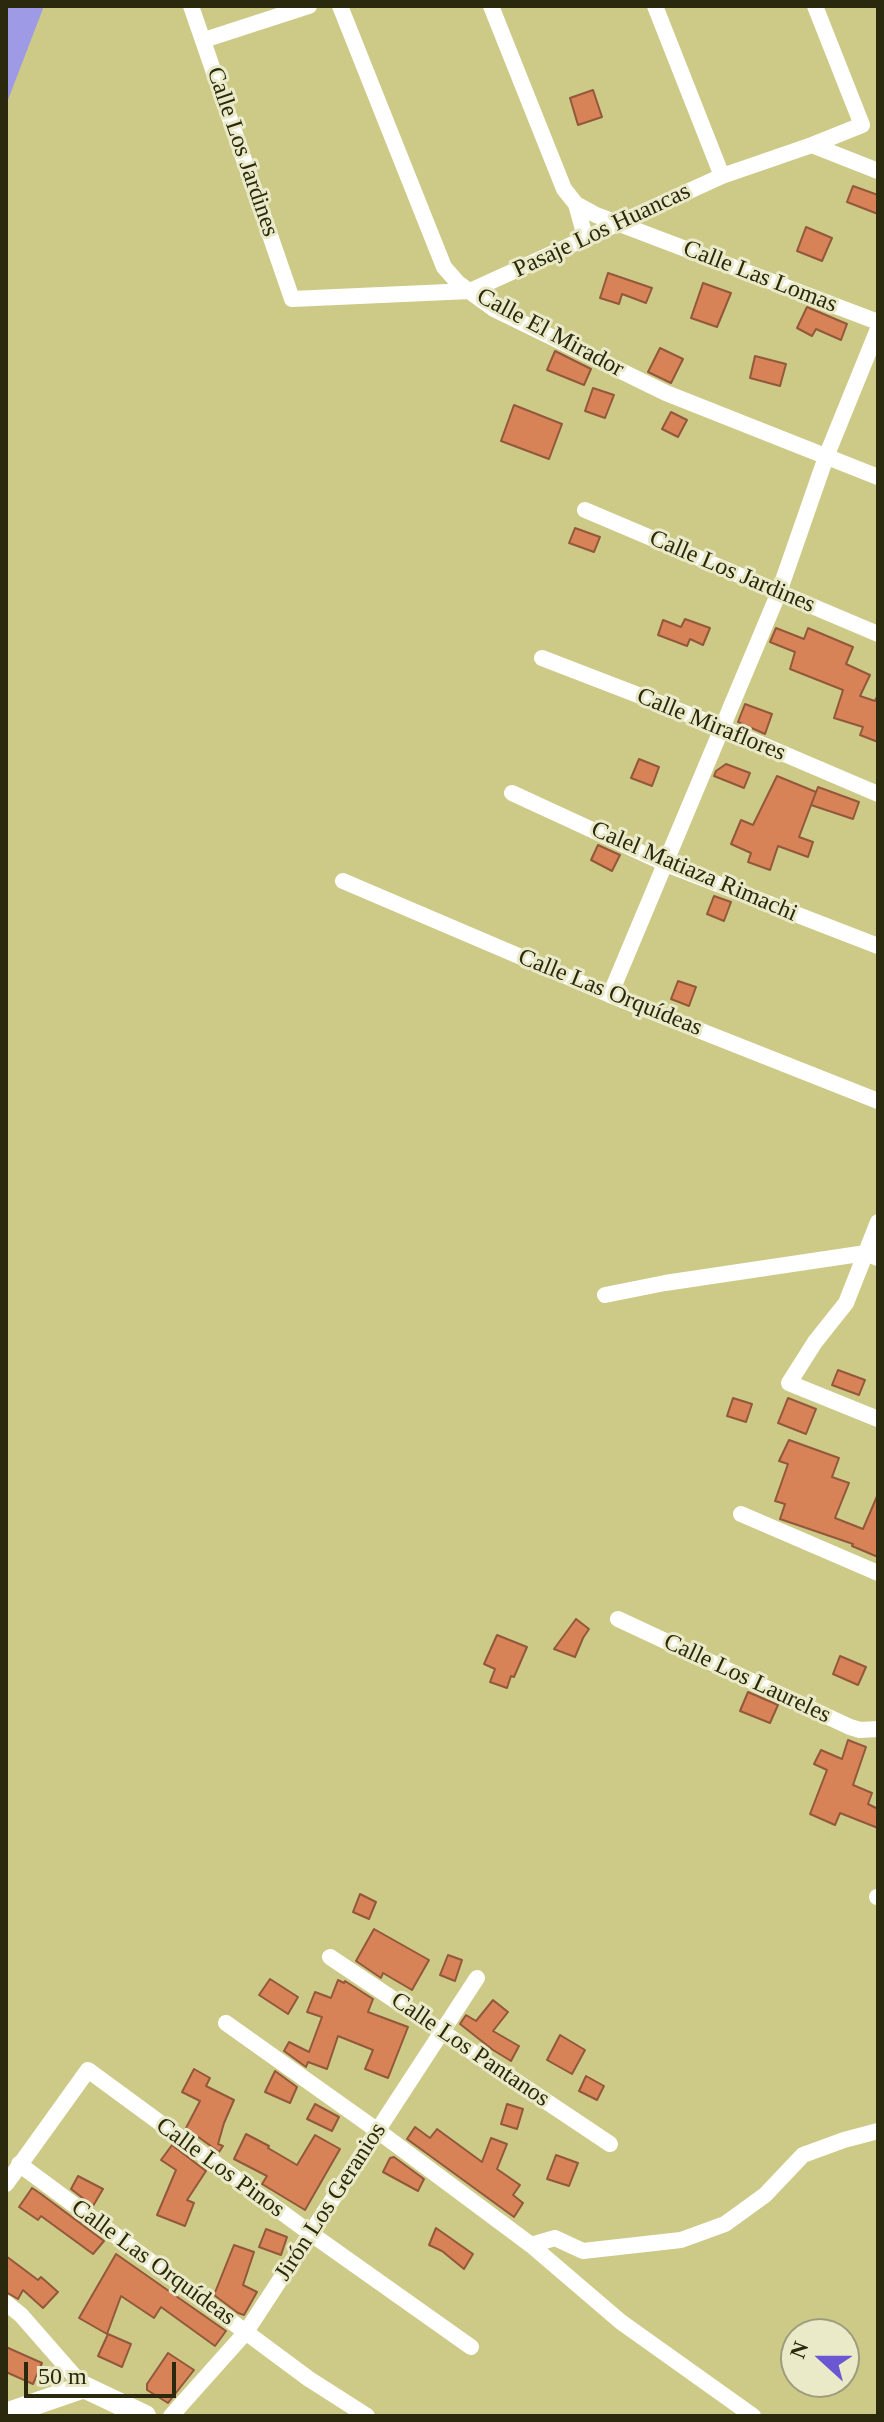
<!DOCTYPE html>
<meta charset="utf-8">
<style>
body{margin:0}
#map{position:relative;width:884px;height:2422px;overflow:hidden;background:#cdca87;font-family:Georgia,serif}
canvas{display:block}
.frame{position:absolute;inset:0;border:8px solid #2a290d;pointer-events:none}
.north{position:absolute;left:780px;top:2318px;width:80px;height:80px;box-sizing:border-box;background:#eae9c8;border:2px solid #9d9c7d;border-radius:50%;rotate:291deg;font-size:22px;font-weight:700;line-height:32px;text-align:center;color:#2a290d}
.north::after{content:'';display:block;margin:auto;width:28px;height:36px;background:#6b57d1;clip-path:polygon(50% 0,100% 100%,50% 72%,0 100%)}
.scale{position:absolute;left:24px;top:2362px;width:152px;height:36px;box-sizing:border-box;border:4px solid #2a290d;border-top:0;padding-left:10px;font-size:24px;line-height:28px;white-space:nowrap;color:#2a290d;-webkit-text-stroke:6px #eae9c8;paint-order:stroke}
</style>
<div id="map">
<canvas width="884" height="2422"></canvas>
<div class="frame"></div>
<div class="north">N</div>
<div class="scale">50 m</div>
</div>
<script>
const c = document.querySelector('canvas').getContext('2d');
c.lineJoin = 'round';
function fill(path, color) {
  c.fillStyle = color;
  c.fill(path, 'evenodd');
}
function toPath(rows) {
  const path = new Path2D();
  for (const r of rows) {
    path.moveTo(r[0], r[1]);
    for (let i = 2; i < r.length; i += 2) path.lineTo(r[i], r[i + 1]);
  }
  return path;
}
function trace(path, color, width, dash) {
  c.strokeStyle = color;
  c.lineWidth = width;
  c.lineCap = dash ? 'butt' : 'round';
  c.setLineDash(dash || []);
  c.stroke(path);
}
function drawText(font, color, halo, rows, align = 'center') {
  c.font = font + ' Georgia,serif';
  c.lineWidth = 6;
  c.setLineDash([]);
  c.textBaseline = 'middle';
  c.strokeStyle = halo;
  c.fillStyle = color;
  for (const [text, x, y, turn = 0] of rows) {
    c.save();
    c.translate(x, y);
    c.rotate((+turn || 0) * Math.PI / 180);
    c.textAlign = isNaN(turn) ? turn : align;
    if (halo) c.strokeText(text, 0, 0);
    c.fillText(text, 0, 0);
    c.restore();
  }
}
fill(toPath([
 [6,6,44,6,6,105]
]), '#9f9ae6');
const building = toPath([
 [593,90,602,117,578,125,570,98,593,90],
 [853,186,878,195,878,214,847,202,853,186],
 [806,227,832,238,822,261,797,251,806,227],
 [608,273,652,288,646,303,622,294,619,304,600,298,608,273],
 [703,283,731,293,717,327,691,318,703,283],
 [807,307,847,324,841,340,816,329,812,336,797,328,807,307],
 [660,348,683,359,671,383,648,372,660,348],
 [555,351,591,369,584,385,547,370,555,351],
 [755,356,786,364,780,386,750,378,755,356],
 [593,388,614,395,605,418,585,411,593,388],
 [514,405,562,424,549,459,501,441,514,405],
 [671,412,687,420,678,437,662,429,671,412],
 [575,528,600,537,594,552,569,543,575,528],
 [685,619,710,628,703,645,690,639,687,646,658,635,663,620,681,627,685,619],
 [776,628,804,639,808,628,853,647,846,664,870,675,860,696,875,701,878,695,878,742,860,735,863,727,834,718,843,690,790,669,795,652,770,642,776,628],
 [745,704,772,714,765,734,738,722,745,704],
 [639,759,659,767,652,786,631,778,639,759],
 [726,764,750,773,744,788,714,776,716,771,726,764],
 [777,776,816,792,799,837,813,842,808,857,778,846,770,870,748,862,751,853,731,844,741,820,753,825,777,776],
 [818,787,859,802,853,819,811,805,818,787],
 [598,845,620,855,612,871,591,860,598,845],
 [714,896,731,902,724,921,707,914,714,896],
 [678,981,696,987,689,1006,671,999,678,981],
 [838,1370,865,1380,859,1395,832,1385,838,1370],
 [733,1398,752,1404,746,1422,727,1416,733,1398],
 [788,1398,816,1409,806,1434,778,1423,788,1398],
 [789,1440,839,1458,832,1477,849,1483,835,1518,863,1529,878,1494,878,1557,852,1546,853,1544,780,1519,785,1504,775,1501,788,1464,779,1461,789,1440],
 [576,1619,589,1629,583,1638,575,1657,554,1649,576,1619],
 [497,1635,527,1647,514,1677,511,1676,507,1688,490,1682,495,1669,484,1664,497,1635],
 [840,1656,866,1667,858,1685,833,1674,840,1656],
 [748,1692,778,1705,770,1723,740,1711,748,1692],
 [848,1740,866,1747,853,1785,872,1793,868,1804,878,1809,878,1828,840,1813,835,1825,810,1814,827,1770,814,1764,821,1750,842,1759,848,1740],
 [360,1894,376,1902,369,1919,353,1912,360,1894],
 [374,1929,429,1960,412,1990,383,1973,381,1978,356,1961,374,1929],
 [448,1955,462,1960,455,1981,440,1975,448,1955],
 [270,1979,298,1997,288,2014,259,1995,270,1979],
 [338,1980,344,1983,345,1981,373,1999,368,2012,408,2027,388,2078,365,2069,373,2050,338,2036,327,2069,308,2062,306,2067,284,2051,289,2042,309,2052,322,2017,307,2012,315,1992,331,1998,338,1980],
 [493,2000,508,2012,493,2031,519,2046,511,2061,493,2050,460,2024,466,2015,476,2021,493,2000],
 [560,2035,585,2050,572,2074,547,2060,560,2035],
 [194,2069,210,2078,206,2086,234,2100,224,2123,218,2144,223,2146,219,2152,186,2128,200,2101,182,2092,194,2069],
 [275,2071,297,2087,290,2103,265,2092,275,2071],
 [586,2076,604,2086,597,2100,579,2091,586,2076],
 [315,2104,339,2117,332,2131,307,2119,315,2104],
 [507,2104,523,2109,517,2129,501,2124,507,2104],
 [415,2127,430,2138,437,2129,482,2162,491,2138,507,2144,497,2169,520,2185,513,2195,523,2203,514,2217,407,2139,415,2127],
 [246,2134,269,2146,268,2148,297,2165,315,2135,340,2149,305,2210,262,2184,267,2176,234,2159,246,2134],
 [172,2145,206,2171,187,2200,194,2203,185,2226,157,2215,176,2170,161,2160,172,2145],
 [556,2155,578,2163,569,2186,547,2179,556,2155],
 [394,2157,424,2179,418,2191,383,2172,390,2158,394,2157],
 [78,2176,103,2189,93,2206,71,2189,78,2176],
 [32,2188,41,2194,104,2241,93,2254,41,2216,38,2220,19,2207,32,2188],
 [436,2228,473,2254,464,2269,442,2251,429,2245,436,2228],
 [266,2229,287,2237,281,2255,259,2247,266,2229],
 [234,2245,254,2252,243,2285,257,2292,244,2315,238,2313,214,2295,234,2245],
 [116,2254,226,2331,215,2346,161,2307,154,2318,121,2296,107,2334,79,2318,116,2254],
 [6,2256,38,2280,41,2277,58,2292,43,2308,23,2290,18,2299,6,2292,6,2256],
 [108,2334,131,2344,122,2367,98,2356,108,2334],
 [6,2347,42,2363,33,2384,6,2372,6,2347],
 [168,2353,194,2370,168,2403,147,2390,147,2384,168,2353]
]);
fill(building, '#d88258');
trace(building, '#92583b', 2);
trace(toPath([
 [191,6,292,299,470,291,722,176,812,145],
 [340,6,444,267,458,283,494,309,666,393,878,477],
 [491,6,564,189,576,204,596,215,878,322],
 [655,6,722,176],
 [815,6,862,125,812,145,878,171],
 [204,40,309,6],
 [576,204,586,240],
 [585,510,878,634],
 [542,658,721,727,878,794],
 [512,793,666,864,878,946],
 [343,881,610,995,878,1101],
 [610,995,779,592,826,457,878,329],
 [878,1222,846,1303,815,1342,789,1383,878,1419],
 [605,1295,665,1283,866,1253,878,1258],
 [741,1514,878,1573],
 [618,1619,850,1727,860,1730,878,1729],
 [877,1897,878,1897],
 [330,1957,610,2144],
 [226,2023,378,2131,531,2245,621,2322,753,2416],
 [19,2164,309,2379,367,2416],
 [6,2184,88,2070,310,2233,471,2347],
 [531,2245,555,2238,583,2251,681,2240,725,2224,765,2195,803,2155,844,2140,878,2131],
 [6,2303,21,2315,84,2387],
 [171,2416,246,2332,477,1978]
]), '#fff', 16);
trace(toPath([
 [6,2414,84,2387,145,2416]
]), '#fff', 22);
drawText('24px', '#2a290d', '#eae9c8', [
 ["Calle Los Jardines",242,152,71],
 ["Pasaje Los Huancas",602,231,-25],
 ["Calle Las Lomas",760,277,21],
 ["Calle El Mirador",550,333,28],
 ["Calle Los Jardines",732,572,23],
 ["Calle Miraflores",711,725,22],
 ["Calel Matiaza Rimachi",694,872,23],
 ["Calle Las Orquídeas",610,993,22],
 ["Calle Los Laureles",747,1679,25],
 ["Calle Los Pantanos",470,2050,34],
 ["Calle Los Pinos",220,2168,36],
 ["Jirón Los Geranios",331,2202,-57],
 ["Calle Las Orquídeas",153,2263,36]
]);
</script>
